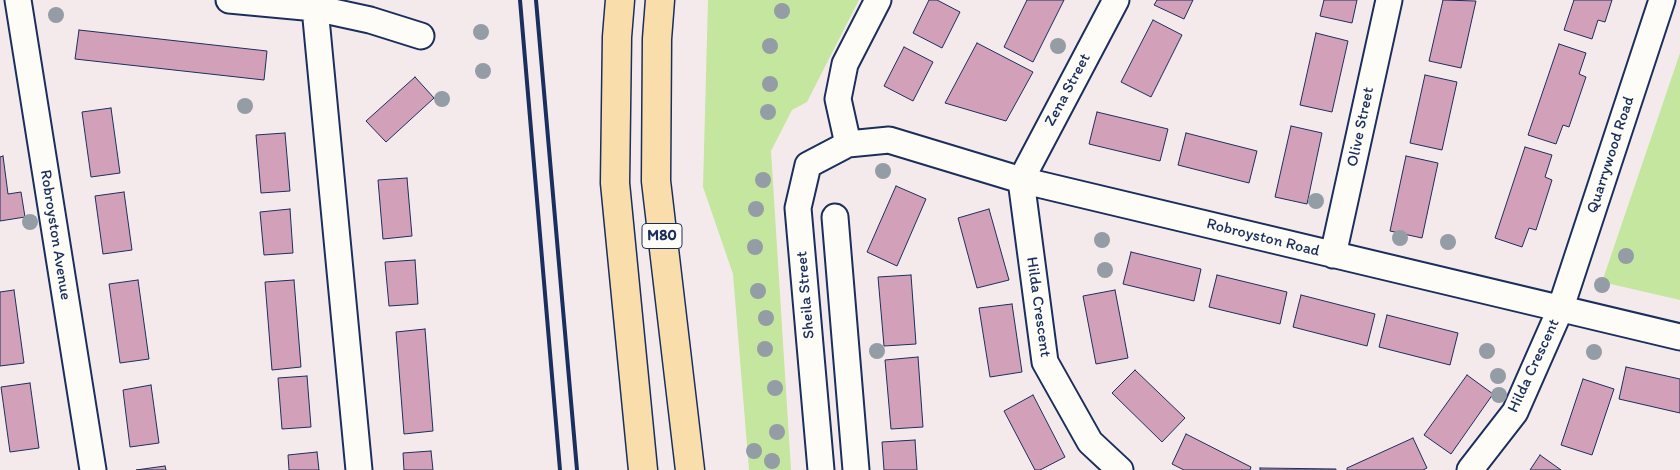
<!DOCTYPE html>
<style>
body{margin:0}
canvas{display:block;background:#f5eaeb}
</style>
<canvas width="1680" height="470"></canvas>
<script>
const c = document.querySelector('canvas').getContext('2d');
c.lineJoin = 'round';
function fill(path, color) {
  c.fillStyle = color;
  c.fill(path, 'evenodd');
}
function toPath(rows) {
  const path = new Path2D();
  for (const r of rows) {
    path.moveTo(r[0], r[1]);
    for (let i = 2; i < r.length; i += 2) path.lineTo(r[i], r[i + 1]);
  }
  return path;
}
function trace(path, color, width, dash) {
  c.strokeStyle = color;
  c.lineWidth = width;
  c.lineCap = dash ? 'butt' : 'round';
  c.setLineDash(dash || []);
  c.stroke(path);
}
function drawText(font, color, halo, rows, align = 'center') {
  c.font = font + ' Itim,sans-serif';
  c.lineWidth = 4.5;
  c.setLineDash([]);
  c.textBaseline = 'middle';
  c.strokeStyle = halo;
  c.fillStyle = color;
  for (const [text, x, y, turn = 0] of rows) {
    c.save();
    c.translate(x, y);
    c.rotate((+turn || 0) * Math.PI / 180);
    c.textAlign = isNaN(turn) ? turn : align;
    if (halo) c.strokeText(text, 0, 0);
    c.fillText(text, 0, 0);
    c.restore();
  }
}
fill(toPath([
 [708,0,859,0,807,102,792,110,771,151,791,470,749,470,733,274,703,187],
 [1680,53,1680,300,1602,282]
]), '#c4e69f');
const building = toPath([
 [929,0,937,0,960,12,942,48,913,33,929,0],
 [1027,0,1064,0,1033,62,1004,47,1027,0],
 [1157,0,1193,0,1184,19,1154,5,1157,0],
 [1324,0,1357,0,1352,23,1320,16,1324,0],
 [1443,0,1476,1,1461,68,1429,61,1443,0],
 [1574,0,1612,0,1605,22,1598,20,1592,39,1564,30,1574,0],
 [1153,20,1182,35,1151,97,1121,82,1153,20],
 [79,30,267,51,264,80,75,59,79,30],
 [1316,33,1348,41,1332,112,1300,105,1316,33],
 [977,43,1033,72,1006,121,945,103,977,43],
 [1559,44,1586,53,1579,74,1586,77,1569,127,1563,125,1556,144,1528,135,1559,44],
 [904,47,933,62,913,101,884,86,904,47],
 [1425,75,1457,82,1442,150,1410,143,1425,75],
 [415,77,434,98,386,142,366,121,415,77],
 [111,108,120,173,91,177,82,112,111,108],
 [1097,112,1168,129,1160,161,1089,144,1097,112],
 [1291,126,1322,133,1307,204,1275,197,1291,126],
 [285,133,290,191,261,193,256,135,285,133],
 [1186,133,1257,151,1249,183,1178,165,1186,133],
 [1525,147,1552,155,1545,177,1552,180,1536,230,1529,228,1522,247,1495,238,1525,147],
 [3,156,8,194,21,192,25,217,0,221,0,157,3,156],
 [1406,156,1438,163,1422,238,1390,231,1406,156],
 [407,178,412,236,383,239,378,180,407,178],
 [896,186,926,199,897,266,867,252,896,186],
 [124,192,132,250,103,254,95,196,124,192],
 [290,209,293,253,264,255,260,212,290,209],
 [989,209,1009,280,977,288,958,218,989,209],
 [1131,252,1201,269,1194,301,1123,284,1131,252],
 [415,260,418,304,389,306,385,262,415,260],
 [911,275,916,344,884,346,878,277,911,275],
 [1217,275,1287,292,1280,324,1209,307,1217,275],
 [138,280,149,359,120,363,109,284,138,280],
 [294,280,301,367,272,370,265,282,294,280],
 [14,290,24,363,0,366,0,292,14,290],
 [1115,290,1128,358,1096,364,1083,296,1115,290],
 [1301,295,1375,314,1367,346,1293,327,1301,295],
 [1012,304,1022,372,990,377,979,308,1012,304],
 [1387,315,1458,333,1450,365,1379,347,1387,315],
 [425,329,433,431,404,434,396,332,425,329],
 [918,357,923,427,891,429,885,360,918,357],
 [1626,367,1680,379,1680,413,1619,399,1626,367],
 [1135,370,1185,418,1162,442,1112,393,1135,370],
 [1467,375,1493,394,1451,454,1424,435,1467,375],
 [307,376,311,427,282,429,278,378,307,376],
 [1583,379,1614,389,1592,455,1561,445,1583,379],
 [30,383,39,448,10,452,1,387,30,383],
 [151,385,159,443,130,447,123,390,151,385],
 [1033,395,1065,457,1040,470,1035,470,1004,411,1033,395],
 [1186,434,1251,467,1250,470,1184,470,1172,464,1186,434],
 [1413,438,1427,468,1423,470,1347,470,1347,468,1413,438],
 [915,440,917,470,884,470,882,442,915,440],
 [431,451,433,470,404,470,403,453,431,451],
 [317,452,319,470,289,470,288,455,317,452],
 [1540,455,1561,470,1530,470,1540,455],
 [165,466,166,470,136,470,165,466],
 [1260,468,1336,469,1336,470,1260,470,1260,468]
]);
fill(building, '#d3a0ba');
trace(building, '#1b2f5e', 1);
const minor = toPath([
 [18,0,93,470],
 [229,0,315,8,370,20,421,36],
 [1116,0,1021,180,1045,362,1090,442,1120,470],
 [315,8,359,470],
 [848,144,838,99,845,64,878,0],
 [835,217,856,470],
 [1333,255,1389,0],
 [821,470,798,208,808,165,848,144,889,140,1021,180,1680,337],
 [1470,470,1515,412,1560,310,1662,0]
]);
const highway = toPath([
 [620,0,617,37,615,183,643,470],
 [660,0,657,39,656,181,690,470]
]);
trace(minor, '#1b2f5e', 29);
trace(highway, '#1b2f5e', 31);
trace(minor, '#fdfcf7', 25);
trace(highway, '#f9deab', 28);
trace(toPath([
 [520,0,560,470],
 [536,0,577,470]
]), '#1b2f5e', 4);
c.fillStyle = '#949ca6';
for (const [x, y] of [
 [782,11],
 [56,15],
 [481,32],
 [770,46],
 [1058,46],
 [483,71],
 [770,84],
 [442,99],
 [245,106],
 [768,112],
 [883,171],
 [763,180],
 [1316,201],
 [756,209],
 [30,222],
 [1400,238],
 [1102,240],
 [1448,242],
 [755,247],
 [1626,256],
 [1105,270],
 [1602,285],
 [758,291],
 [766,318],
 [765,349],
 [877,351],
 [1487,351],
 [1594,352],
 [1498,376],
 [775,388],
 [1499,395],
 [777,432],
 [754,451],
 [772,461]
]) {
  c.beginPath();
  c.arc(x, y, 8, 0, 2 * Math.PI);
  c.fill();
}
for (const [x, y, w] of [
 [662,236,40]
]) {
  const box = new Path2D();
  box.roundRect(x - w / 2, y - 12.5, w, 25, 4);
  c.fillStyle = '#fdfcf7';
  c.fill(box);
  trace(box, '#1b2f5e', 1);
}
drawText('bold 15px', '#1b2f5e', null, [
 ["M80",662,236]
]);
drawText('16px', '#1b2f5e', '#fdfcf7', [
 ["Zena Street",1068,90,-62],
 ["Olive Street",1361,127,-78],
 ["Quarrywood Road",1611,155,-72],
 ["Robroyston Avenue",55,235,81],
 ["Robroyston Road",1263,238,14],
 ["Sheila Street",806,295,-95],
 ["Hilda Crescent",1038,307,82],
 ["Hilda Crescent",1534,366,-65]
]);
</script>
